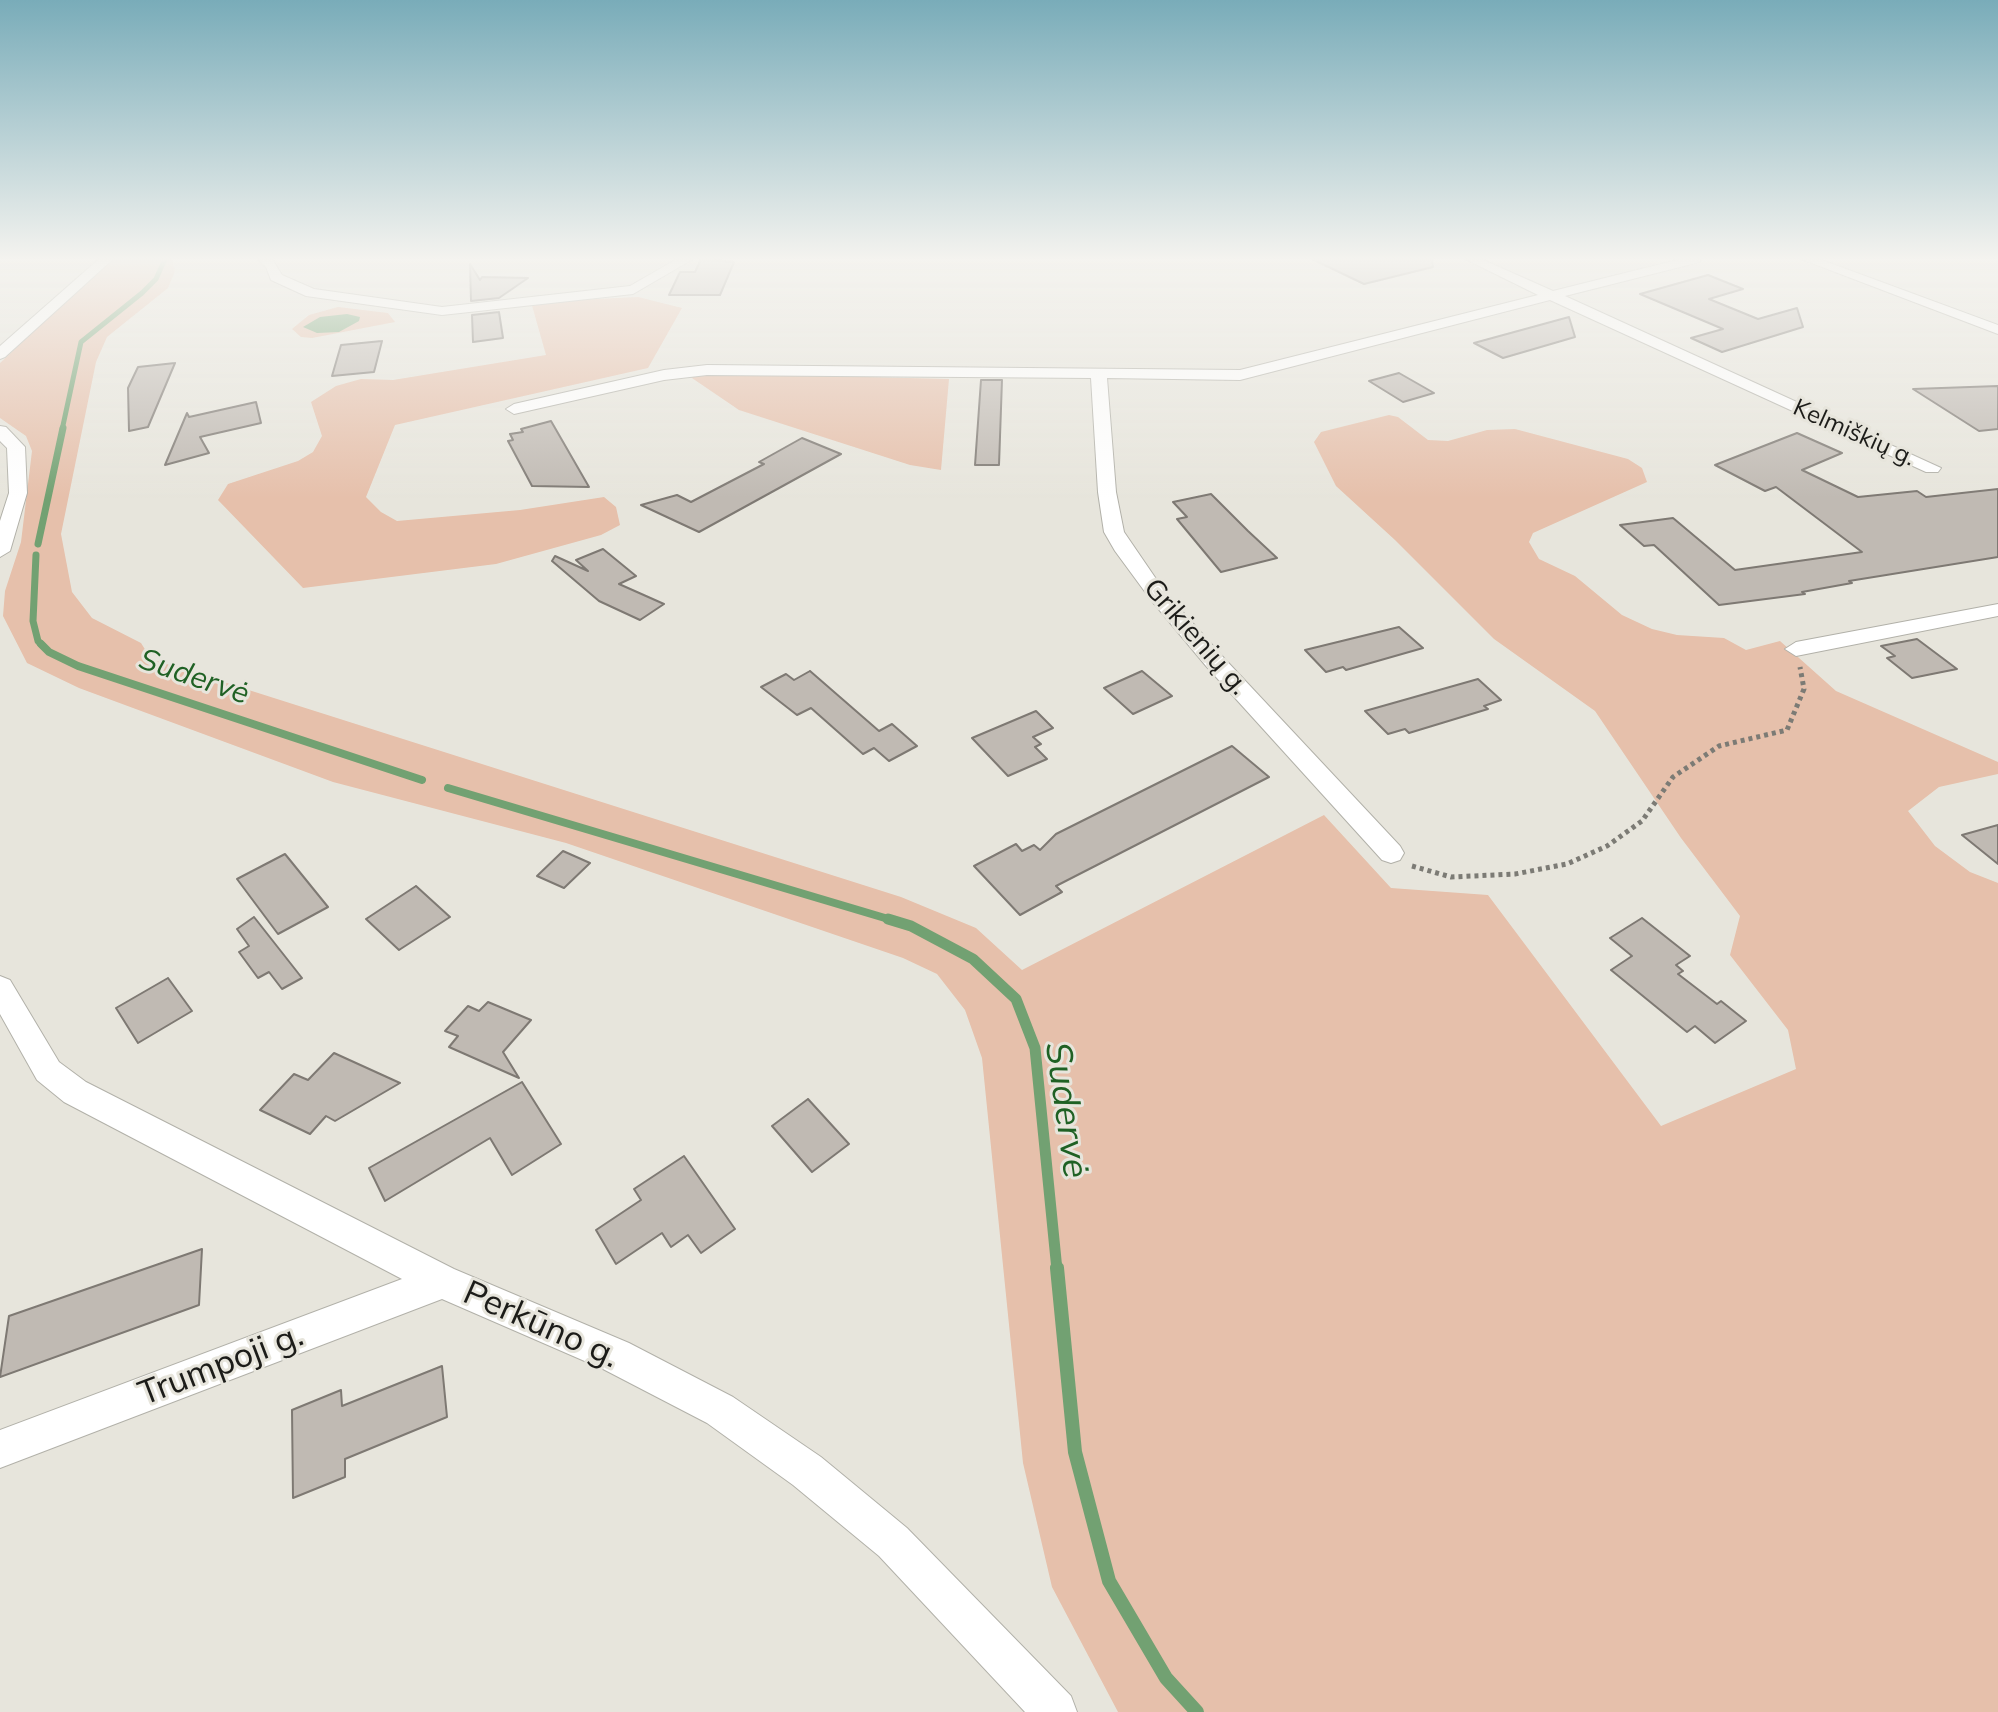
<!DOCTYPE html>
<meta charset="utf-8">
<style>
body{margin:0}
canvas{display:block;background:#e7e5dc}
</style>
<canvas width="1998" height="1712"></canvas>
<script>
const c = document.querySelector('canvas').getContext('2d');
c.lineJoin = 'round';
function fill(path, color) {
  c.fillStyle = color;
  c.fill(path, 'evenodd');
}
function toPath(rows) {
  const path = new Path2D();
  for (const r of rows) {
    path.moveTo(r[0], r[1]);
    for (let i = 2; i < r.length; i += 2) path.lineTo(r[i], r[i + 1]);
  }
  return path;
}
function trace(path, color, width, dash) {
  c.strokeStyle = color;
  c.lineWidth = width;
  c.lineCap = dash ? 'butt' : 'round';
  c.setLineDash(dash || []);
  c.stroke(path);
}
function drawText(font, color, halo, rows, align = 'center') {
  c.font = font + ' Mulish,sans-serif';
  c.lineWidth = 6;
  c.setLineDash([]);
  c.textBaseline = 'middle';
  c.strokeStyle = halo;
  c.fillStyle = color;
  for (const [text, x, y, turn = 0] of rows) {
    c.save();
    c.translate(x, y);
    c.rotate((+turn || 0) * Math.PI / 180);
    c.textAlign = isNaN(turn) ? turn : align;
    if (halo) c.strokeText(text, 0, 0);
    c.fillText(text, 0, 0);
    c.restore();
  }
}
fill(toPath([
 [111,259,172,259,175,271,168,288,107,337,96,362,61,534,72,592,92,618,141,643,151,659,901,897,976,928,1022,970,1324,815,1391,888,1488,895,1661,1126,1796,1069,1788,1030,1730,955,1740,916,1681,838,1595,711,1494,639,1395,540,1336,486,1314,442,1321,432,1389,415,1398,417,1428,440,1448,441,1487,430,1515,429,1628,459,1642,468,1647,482,1533,533,1529,542,1539,559,1575,576,1622,615,1652,629,1677,635,1724,638,1746,650,1780,641,1836,691,1998,762,1998,774,1939,787,1908,811,1935,846,1970,872,1998,883,1998,1712,1118,1712,1052,1587,1023,1463,982,1058,965,1010,937,974,903,958,566,843,333,782,79,688,27,663,3,616,5,591,21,542,32,451,26,436,0,418,0,363],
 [638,297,682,308,648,368,395,425,366,497,381,512,397,521,520,510,604,497,616,507,620,525,601,535,496,564,303,588,218,500,228,484,298,461,313,452,322,436,311,402,336,386,361,379,393,380,546,355,531,302],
 [338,307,388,313,395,322,312,338,301,337,292,329,309,315],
 [743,374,949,379,941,470,910,465,739,410,689,376]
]), '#e6c0ab');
fill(toPath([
 [347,314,360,317,359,321,339,332,317,333,303,327,320,317]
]), '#72a172');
trace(toPath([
 [62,430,81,342,142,293,156,279,165,259]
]), '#72a172', 5);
trace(toPath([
 [38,544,63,428],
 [36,555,33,621,38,641,43,646]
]), '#72a172', 7);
trace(toPath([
 [41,644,49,652,78,666,422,780],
 [448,788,895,921]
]), '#72a172', 8);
trace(toPath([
 [888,919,911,926,973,959,1016,999,1035,1048,1057,1270]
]), '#72a172', 11);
trace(toPath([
 [1057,1268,1075,1452,1109,1581,1166,1678,1197,1712]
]), '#72a172', 14);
const building = toPath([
 [701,259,734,262,720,295,669,295,680,272,695,272,701,259],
 [1312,259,1432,259,1433,267,1364,284,1312,259],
 [470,264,480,280,482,277,528,278,499,298,471,301,470,264],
 [1708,275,1743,289,1709,299,1758,319,1797,308,1803,327,1722,352,1691,338,1723,329,1640,294,1708,275],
 [499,312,503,338,473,342,472,315,499,312],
 [1569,317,1575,337,1503,358,1474,343,1569,317],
 [382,341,374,372,332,376,341,345,382,341],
 [175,363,148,427,129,431,128,388,138,367,175,363],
 [1399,373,1434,393,1403,402,1369,381,1399,373],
 [981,380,1002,380,999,465,975,465,981,380],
 [1998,386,1998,429,1979,431,1913,389,1998,386],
 [256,402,261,423,200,437,209,453,165,465,187,413,189,417,256,402],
 [551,421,589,487,532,486,508,441,513,440,510,434,523,432,521,429,551,421],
 [1797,433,1842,453,1802,470,1858,497,1917,491,1926,497,1998,489,1998,557,1849,581,1852,583,1802,592,1805,594,1719,605,1654,545,1644,546,1620,525,1673,518,1735,570,1862,552,1776,487,1765,491,1715,465,1797,433],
 [802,438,841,454,699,532,641,505,677,495,691,502,764,464,759,462,802,438],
 [1211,494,1248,531,1277,558,1221,572,1177,519,1187,517,1173,502,1211,494],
 [603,549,636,576,619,584,664,604,640,620,599,601,552,561,555,556,588,571,576,560,603,549],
 [1399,627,1423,648,1346,670,1343,667,1326,672,1305,650,1399,627],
 [1917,639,1957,669,1912,678,1887,658,1895,656,1881,646,1917,639],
 [810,671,879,731,892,724,917,746,889,761,874,748,863,754,811,708,797,715,761,687,786,674,794,680,810,671],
 [1142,671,1172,696,1133,714,1104,688,1142,671],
 [1478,679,1501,700,1484,706,1488,709,1409,733,1405,729,1388,734,1365,711,1478,679],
 [1036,711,1053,728,1033,737,1041,744,1035,747,1047,759,1008,776,972,738,1036,711],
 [1232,746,1269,777,1056,886,1062,892,1020,915,974,866,1016,844,1022,851,1034,845,1040,850,1056,834,1232,746],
 [1998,825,1998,864,1962,835,1998,825],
 [563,851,590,863,564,888,537,876,563,851],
 [285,854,328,907,278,934,237,879,285,854],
 [416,886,450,917,399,950,366,919,416,886],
 [254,917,302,978,282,989,269,972,258,978,239,952,249,946,237,929,254,917],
 [1642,918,1690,956,1676,965,1683,971,1678,974,1717,1004,1721,1001,1746,1021,1715,1043,1695,1026,1687,1032,1611,970,1632,956,1610,938,1642,918],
 [168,978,192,1011,138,1043,116,1008,168,978],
 [488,1002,531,1020,503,1052,519,1078,449,1047,458,1036,445,1031,468,1006,479,1011,488,1002],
 [334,1053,400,1083,335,1121,326,1116,310,1134,260,1110,294,1074,308,1080,334,1053],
 [522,1082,561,1144,512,1175,490,1138,385,1201,369,1168,522,1082],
 [808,1099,849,1144,812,1172,772,1126,808,1099],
 [684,1156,735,1229,701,1253,688,1235,671,1247,662,1233,616,1264,596,1230,641,1200,634,1189,684,1156],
 [202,1249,199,1305,0,1377,9,1316,202,1249],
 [442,1366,447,1417,345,1459,345,1477,293,1498,292,1410,341,1390,342,1406,442,1366]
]);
fill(building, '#c0bab3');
trace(building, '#7e7973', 2);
const street = toPath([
 [99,259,113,259,5,357,0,359,0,346,99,259],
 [258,259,272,259,282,275,314,289,442,307,630,286,677,259,693,259,633,294,442,315,306,296,271,280,266,267,258,259],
 [1465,259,1481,259,1553,291,1681,259,1701,259,1700,262,1565,296,1941,468,1938,472,1926,472,1550,300,1240,380,1107,378,1116,492,1124,532,1165,592,1222,656,1400,846,1404,853,1400,860,1391,863,1382,860,1206,666,1151,600,1115,551,1104,532,1098,492,1091,378,707,375,664,380,514,414,506,409,514,404,664,370,707,365,1240,370,1538,295,1465,259],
 [1801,259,1819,259,1998,325,1998,334,1801,259],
 [0,426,6,427,25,447,27,493,10,551,0,557,0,521,9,493,7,448,0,441,0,426],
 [1998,604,1998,616,1796,656,1785,649,1796,642,1998,604],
 [0,976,10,980,59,1062,86,1082,454,1269,629,1343,733,1397,821,1457,907,1528,1071,1696,1077,1712,1025,1712,879,1556,793,1485,707,1423,603,1369,442,1299,0,1468,0,1430,402,1279,64,1102,37,1080,0,1014,0,976]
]);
trace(street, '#b2b1a9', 2);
trace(toPath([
 [1412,866,1451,877,1515,874,1567,864,1607,846,1642,821,1673,777,1719,746,1787,730,1804,689,1800,667]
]), '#7c7b75', 5, [4, 4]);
fill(street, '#fff');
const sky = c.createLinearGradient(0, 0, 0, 498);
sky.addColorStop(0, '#79acb9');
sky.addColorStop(0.52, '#f4f3ef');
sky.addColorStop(1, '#f4f3ef00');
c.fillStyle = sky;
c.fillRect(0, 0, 1998, 498);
drawText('24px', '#1c1c19', '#e7e5dc', [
 ["Kelmiškių g.",1854,433,24]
]);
drawText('28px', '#1c1c19', '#e7e5dc', [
 ["Grikienių g.",1196,637,49]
]);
drawText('italic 30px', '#1f6124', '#e7e5dc', [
 ["Sudervė",194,677,19]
]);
drawText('34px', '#1c1c19', '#e7e5dc', [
 ["Perkūno g.",541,1325,24],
 ["Trumpoji g.",221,1365,-21]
]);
drawText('italic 36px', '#1f6124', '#e7e5dc', [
 ["Sudervė",1066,1110,82]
]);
</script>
